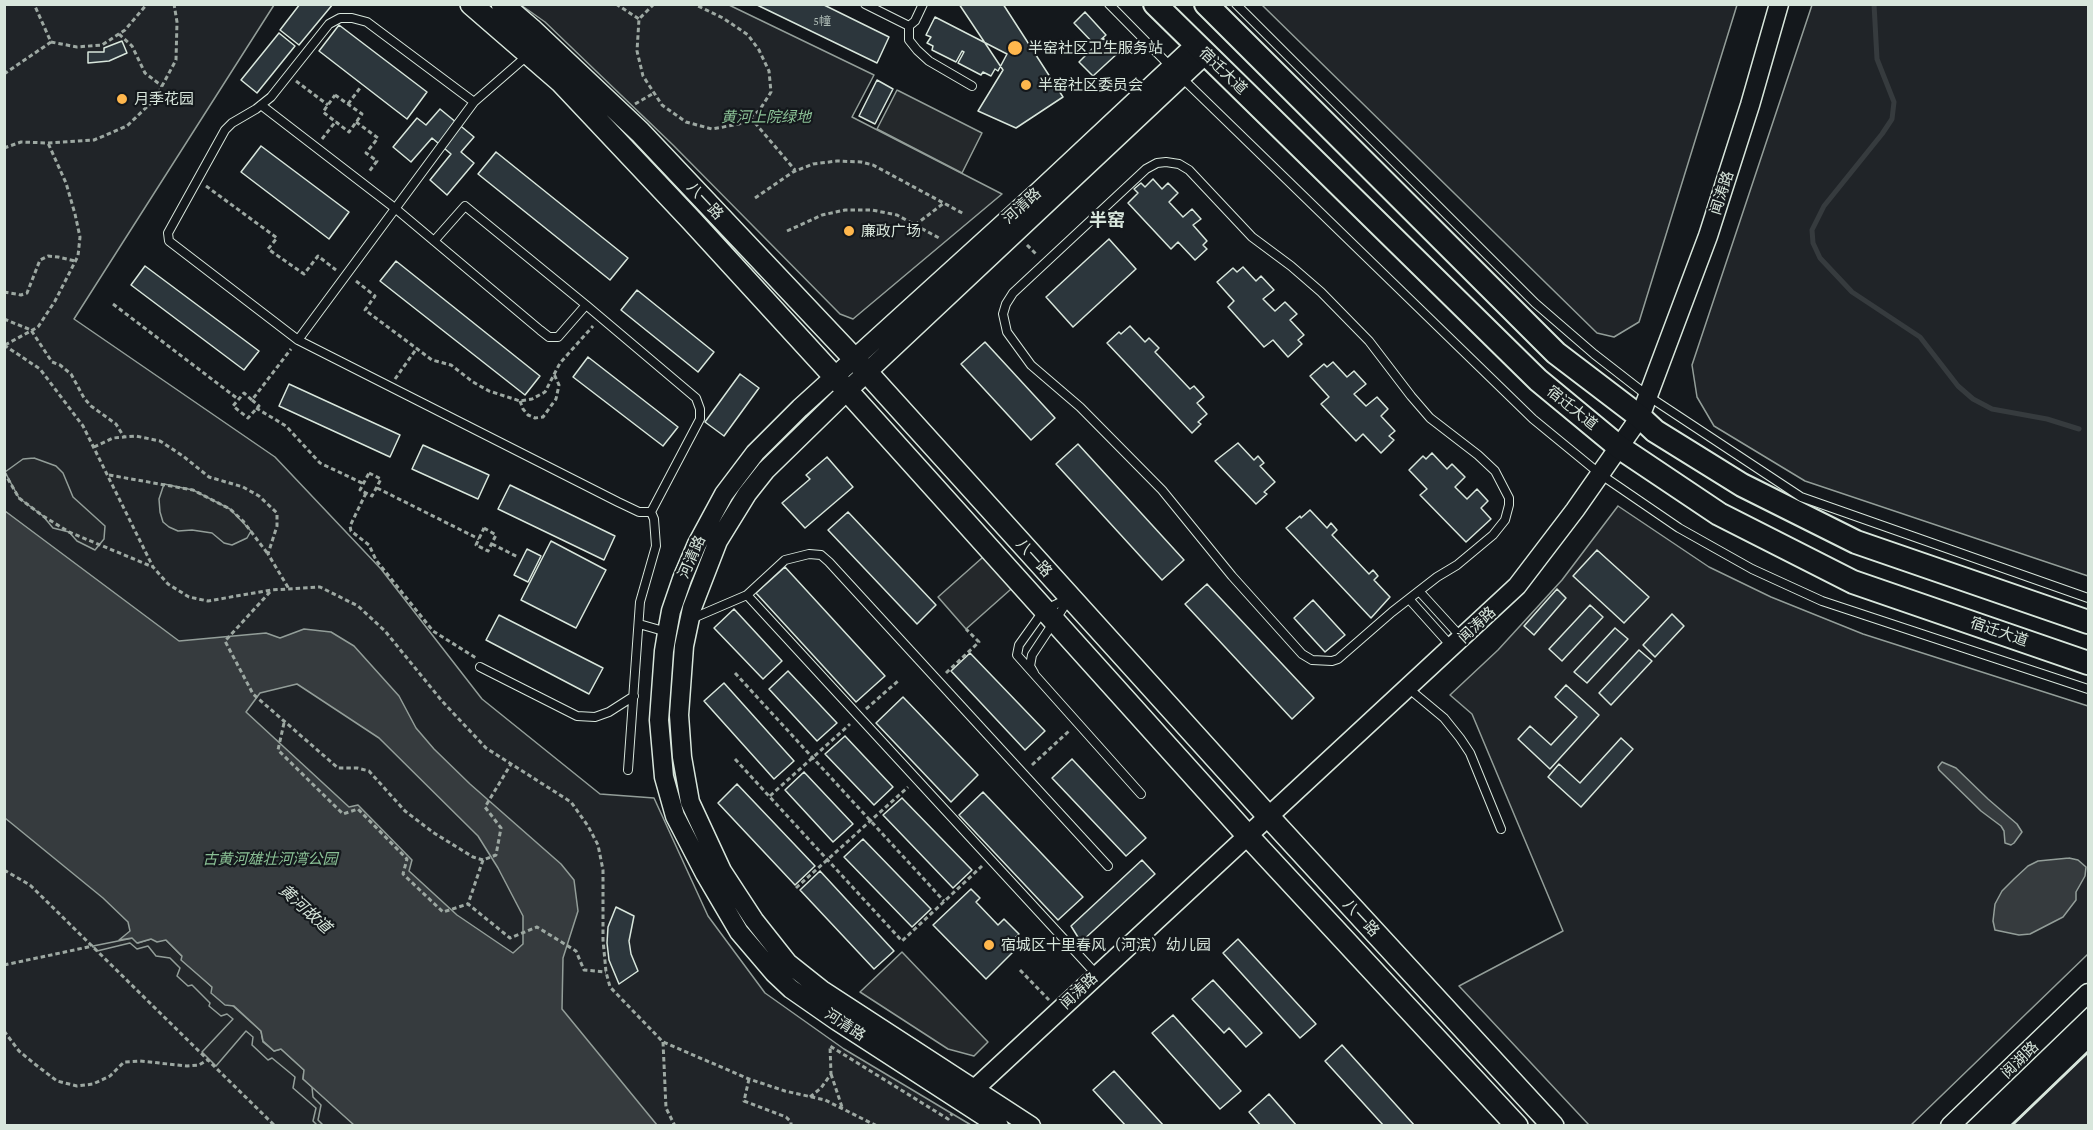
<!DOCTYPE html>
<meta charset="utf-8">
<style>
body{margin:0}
#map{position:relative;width:2093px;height:1130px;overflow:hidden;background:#14181c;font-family:"Crimson Pro",serif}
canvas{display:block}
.frame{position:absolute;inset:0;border:6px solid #d8e6dc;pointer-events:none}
</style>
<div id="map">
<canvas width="2093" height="1130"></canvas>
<div class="frame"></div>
</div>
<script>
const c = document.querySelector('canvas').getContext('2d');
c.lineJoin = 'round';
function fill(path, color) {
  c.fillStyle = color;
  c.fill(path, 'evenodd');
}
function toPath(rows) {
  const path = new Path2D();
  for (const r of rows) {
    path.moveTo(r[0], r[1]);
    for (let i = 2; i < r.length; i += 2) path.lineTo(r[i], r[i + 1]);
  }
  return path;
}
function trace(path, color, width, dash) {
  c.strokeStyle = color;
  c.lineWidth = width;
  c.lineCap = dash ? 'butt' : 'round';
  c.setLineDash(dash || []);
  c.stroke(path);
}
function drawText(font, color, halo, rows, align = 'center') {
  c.font = font + ' "Crimson Pro","Noto Sans SC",serif';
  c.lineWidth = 4.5;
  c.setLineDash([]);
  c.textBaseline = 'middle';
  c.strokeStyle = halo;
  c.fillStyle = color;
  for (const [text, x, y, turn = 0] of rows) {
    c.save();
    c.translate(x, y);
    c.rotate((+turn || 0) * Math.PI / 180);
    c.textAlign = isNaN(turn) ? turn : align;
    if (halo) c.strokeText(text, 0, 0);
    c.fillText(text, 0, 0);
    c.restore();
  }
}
const green = toPath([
 [5,5,274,5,74,319,275,457,381,569,482,699,600,794,654,798,708,916,765,993,844,1049,971,1125,5,1126,5,5],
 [521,5,729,5,874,75,852,117,1002,194,853,319,840,314,673,145,545,22,521,5],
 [1262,5,1737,5,1639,322,1614,337,1597,333,1262,5],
 [1812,5,2088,5,2088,576,1805,481,1714,426,1697,397,1692,365,1812,5],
 [1618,506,1709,567,1771,597,1863,634,2088,706,2088,954,1911,1125,1589,1125,1459,986,1563,931,1472,714,1450,695,1498,650,1562,580,1618,506],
 [2088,1052,2088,1125,2011,1125,2032,1106,2088,1052]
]);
fill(green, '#202428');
trace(green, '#939e99', 1.5);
const parking = toPath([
 [897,90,982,133,962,173,877,129,897,90],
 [34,458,56,466,63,473,73,497,105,526,104,539,95,550,77,541,69,532,53,528,43,516,19,498,5,472,23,459,34,458],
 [164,484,193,490,230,509,251,531,247,538,232,545,224,543,212,533,192,530,178,531,169,527,163,522,160,512,159,499,164,484],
 [991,550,1019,582,966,629,938,597,991,550],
 [133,938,138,943,151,939,166,940,212,987,261,1031,263,1042,274,1051,281,1049,304,1070,303,1079,312,1087,313,1097,321,1105,318,1120,323,1125,317,1125,313,1121,316,1108,293,1088,295,1077,272,1058,268,1060,252,1045,253,1037,246,1031,216,1066,202,1052,233,1019,227,1014,221,1016,209,1006,210,1003,192,985,188,986,177,976,180,968,170,958,156,956,148,946,137,949,130,943,97,951,93,946,133,938],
 [902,952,988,1042,974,1056,948,1049,860,992,902,952]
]);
fill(parking, '#24282b');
trace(parking, '#939e99', 1.5);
const water = toPath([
 [5,511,179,641,266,633,280,638,304,629,331,632,354,646,399,696,416,728,434,749,470,784,561,864,574,880,578,911,563,958,562,1009,657,1125,354,1125,303,1079,304,1070,281,1049,274,1051,263,1041,261,1031,234,1006,225,1005,211,993,212,987,181,960,182,956,166,940,157,942,151,939,137,943,132,938,119,940,130,931,128,922,103,898,5,818,5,511],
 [297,684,379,738,478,836,498,868,523,916,523,944,513,953,457,915,409,871,412,860,358,805,349,807,246,712,260,693,297,684],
 [1942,762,1956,768,1988,799,2017,824,2022,832,2014,843,2011,845,2005,843,2004,831,2001,826,1981,811,1939,770,1938,767,1942,762],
 [2069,858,2078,860,2086,867,2085,876,2076,892,2076,900,2063,917,2030,934,2019,935,1995,930,1993,921,1995,904,2002,891,2014,879,2028,866,2038,861,2069,858]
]);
fill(water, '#363b3e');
trace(water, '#939e99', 1.5);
trace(toPath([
 [1874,4,1877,59,1894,102,1892,119,1882,134,1824,206,1812,230,1813,243,1820,258,1852,292,1920,337,1958,386,1973,399,1992,409,2047,419,2079,429]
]), '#363b3e', 5);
const building = toPath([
 [300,4,333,4,299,45,280,30,300,4],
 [755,4,822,4,889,37,877,63,755,4],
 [959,4,1003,4,1063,97,1016,128,978,111,1003,70,959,4],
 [1085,12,1106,35,1095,45,1074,23,1085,12],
 [935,17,1007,54,998,71,995,69,991,76,983,72,981,75,958,63,964,52,962,51,956,62,932,50,933,46,927,43,931,37,926,35,935,17],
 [339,25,427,92,407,119,319,51,339,25],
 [279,33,295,46,257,93,241,80,279,33],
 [1103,38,1118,53,1093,76,1079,62,1103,38],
 [122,41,127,53,109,61,88,63,88,52,104,52,104,48,122,41],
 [877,80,893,89,875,124,859,116,877,80],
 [440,109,474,137,461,152,474,163,447,195,430,180,451,154,432,138,411,162,393,147,417,118,426,125,440,109],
 [261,146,349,212,329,239,241,172,261,146],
 [496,152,628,258,610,280,478,174,496,152],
 [1153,179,1162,189,1168,183,1178,193,1169,202,1183,217,1192,209,1201,219,1193,225,1207,241,1203,245,1207,249,1195,260,1178,242,1171,249,1128,203,1138,193,1134,189,1141,183,1145,187,1153,179],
 [1109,239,1136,269,1073,327,1046,297,1109,239],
 [396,261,540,376,525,395,380,281,396,261],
 [145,266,259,351,244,370,131,285,145,266],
 [1243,267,1256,281,1261,276,1274,290,1263,299,1275,311,1285,302,1297,314,1290,320,1304,335,1298,340,1302,344,1288,357,1273,340,1264,347,1228,307,1234,301,1217,282,1233,268,1237,272,1243,267],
 [637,290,714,352,698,372,621,310,637,290],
 [1130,326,1145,342,1149,338,1159,348,1155,352,1190,389,1194,386,1204,397,1197,403,1207,414,1198,422,1201,424,1192,433,1107,343,1119,332,1121,334,1130,326],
 [985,342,1055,418,1031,440,961,364,985,342],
 [588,357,678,427,663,446,573,377,588,357],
 [1333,362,1347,377,1354,371,1366,384,1354,394,1366,406,1377,397,1388,409,1381,416,1395,431,1389,436,1394,440,1381,453,1363,434,1356,441,1321,404,1329,397,1310,376,1324,364,1327,367,1333,362],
 [740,374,759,388,724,436,705,422,740,374],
 [289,384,400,435,390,457,279,406,289,384],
 [1238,443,1254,460,1258,456,1264,463,1260,466,1275,482,1264,492,1267,494,1256,504,1215,461,1238,443],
 [1078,444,1184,560,1162,580,1056,464,1078,444],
 [423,445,489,475,478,499,412,469,423,445],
 [1432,453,1447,469,1452,464,1465,477,1455,487,1467,499,1477,489,1488,501,1481,508,1491,519,1466,542,1420,495,1427,489,1409,470,1423,456,1426,459,1432,453],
 [827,457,853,487,805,528,782,503,810,479,806,475,827,457],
 [510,485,615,536,604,560,498,509,510,485],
 [1310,510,1327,528,1331,523,1337,530,1332,535,1369,574,1373,570,1378,576,1374,580,1390,597,1371,618,1286,528,1300,516,1301,518,1310,510],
 [848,512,936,605,917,624,828,530,848,512],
 [551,541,606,570,576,628,521,600,551,541],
 [527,549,541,556,528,582,514,575,527,549],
 [1597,550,1649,597,1624,623,1573,576,1597,550],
 [785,567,885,676,856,702,756,593,785,567],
 [1207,584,1314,698,1292,719,1185,604,1207,584],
 [1557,589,1566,598,1534,635,1524,626,1557,589],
 [1313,600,1345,635,1325,652,1294,618,1313,600],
 [1590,605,1603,617,1562,661,1549,649,1590,605],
 [734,609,782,661,763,679,714,628,734,609],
 [1672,614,1684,626,1655,657,1643,645,1672,614],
 [499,615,603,668,589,694,486,640,499,615],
 [1615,628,1628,639,1587,683,1574,672,1615,628],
 [1639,650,1652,661,1611,705,1599,693,1639,650],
 [970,653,1045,731,1025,750,951,671,970,653],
 [788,671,837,723,817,741,769,689,788,671],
 [724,683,794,761,774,779,704,701,724,683],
 [1566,685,1599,715,1550,769,1518,739,1530,726,1551,745,1577,717,1555,697,1566,685],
 [903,697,978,775,951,802,876,723,903,697],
 [845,736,893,787,874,805,825,754,845,736],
 [1621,738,1633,749,1581,807,1548,777,1559,764,1580,783,1621,738],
 [1072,759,1146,838,1126,856,1052,778,1072,759],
 [804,772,853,824,833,842,785,790,804,772],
 [737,784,815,866,795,885,718,803,737,784],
 [983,792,1083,897,1058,920,959,815,983,792],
 [902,798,972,870,953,888,883,815,902,798],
 [863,839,931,909,912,927,844,857,863,839],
 [1142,860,1155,874,1081,942,1071,926,1142,860],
 [820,871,894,951,874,969,800,890,820,871],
 [971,889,980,898,976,902,998,925,1004,919,1019,934,1008,945,1014,951,986,979,933,925,971,889],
 [616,907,634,916,629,941,631,954,638,971,619,984,609,960,607,943,608,927,616,907],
 [1238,939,1316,1024,1300,1038,1223,953,1238,939],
 [1213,980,1262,1033,1246,1047,1229,1028,1224,1033,1192,999,1213,980],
 [1173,1015,1241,1091,1220,1109,1152,1033,1173,1015],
 [1342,1045,1415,1126,1384,1126,1325,1061,1342,1045],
 [1114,1071,1164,1126,1126,1126,1093,1090,1114,1071],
 [1269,1094,1297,1126,1261,1126,1249,1112,1269,1094]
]);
fill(building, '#2c363c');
trace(building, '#d8e6dc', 1.5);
const service = toPath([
 [865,4,909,26,915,21,923,4],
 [1109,4,1170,66],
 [1236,4,1535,303,1594,354,1648,396,1801,497,2088,598],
 [909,26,909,40,917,50,929,61,972,86],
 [1181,77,1533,419,1600,474,1679,528,1752,569,1822,601,2088,689],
 [474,102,367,22,352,18,340,18,329,24,271,97,256,109,232,123,225,130,168,233,169,241,298,340,618,502,639,512,651,512],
 [261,105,396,209,540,330,549,337,558,337,586,305,696,398,700,409,700,419,651,512,654,519,656,546,640,602,628,770],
 [1166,162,1179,164,1189,170,1252,237,1291,266,1321,292,1369,341,1411,396,1430,418,1478,455,1495,471,1509,498,1509,505,1505,520,1493,535,1457,565,1437,577,1392,612,1338,659,1332,661,1312,660,1302,654,1232,576,1162,490,1080,407,1031,365,1007,332,1003,314,1006,304,1013,293,1146,169,1157,163,1166,162],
 [434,241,465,206,586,305],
 [298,340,474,102,528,55],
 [1419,591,1461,637],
 [747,595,1097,975],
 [1069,598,1044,610,1019,645,1017,655,1141,794],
 [1409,599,1452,647],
 [691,619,747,595,785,560,809,554,821,555,829,562,1108,866],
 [639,624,667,632],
 [480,667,577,716,595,717,609,712,634,696],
 [1034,673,1030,666,1032,655,1069,599],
 [1408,688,1444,718,1460,738,1470,753,1501,829]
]);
const tertiary = toPath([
 [968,1095,1517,586,1575,510,1640,417,1708,236,1750,105,1779,4],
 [999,1126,837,1021,791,989,774,973,739,932,705,874,675,816,664,777,659,720,664,651,667,633,671,611,682,579,697,544,724,494,755,453,800,408,1039,191,1196,44],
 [1031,1126,822,990,788,963,754,920,722,871,690,802,682,757,679,715,684,646,692,608,718,541,747,494,766,470,847,391,1206,54],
 [1950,1126,2088,993]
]);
const secondary = toPath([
 [471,4,561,82,692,221,843,386,1248,836,1517,1126],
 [502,4,531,29,640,132,863,368,1268,816,1553,1126]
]);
const primary = toPath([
 [1155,4,1538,380,1619,447,1719,514,1853,582,2088,663],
 [1206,4,1556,353,1640,417,1655,431,1742,485,1856,542,2088,622]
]);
trace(service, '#d8e6dc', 10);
trace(tertiary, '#d8e6dc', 21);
trace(secondary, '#d8e6dc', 24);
trace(primary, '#d8e6dc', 26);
trace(toPath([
 [616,4,639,19],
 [654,4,639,19,637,51,643,76,662,105,686,122,712,129,739,124,759,111,771,92,769,71,759,50,748,35,723,18,694,4],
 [119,34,132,46,145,73,162,86],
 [51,42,77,47,102,45,125,30,147,4],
 [4,74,51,42,34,4],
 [296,81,328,105],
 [335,95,362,114,349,132,323,112,335,95],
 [348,104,360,88],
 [635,104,654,93],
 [750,117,795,170],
 [356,122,378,138,366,153,377,161,368,173],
 [322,139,336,121],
 [4,148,21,142,48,143,94,140,127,126,155,99,176,60,177,22,174,4],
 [206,186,277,238,268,249,304,274,318,256,336,270],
 [755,198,793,172,813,164,837,161,861,162,873,165,964,214],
 [915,225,944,203],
 [787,231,822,215,845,210,872,210,897,215,939,238],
 [1027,245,1037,255],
 [356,281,375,296,365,310,432,360,451,365,473,382,489,391,520,401,532,399,545,392,560,363,593,326],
 [4,292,21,295,27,293,40,260,48,256,58,257,75,261],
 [113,304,238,399],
 [4,319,31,330,52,362,60,365,71,374,84,398,91,406,116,424,124,437],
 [4,345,40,369,83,426,153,567,168,584,189,597,208,601,271,590,320,587,358,606,385,631,442,701,486,748,571,802,588,826,598,845,603,870,603,940,606,972,610,987,663,1042,749,1079,785,1091,825,1100,877,1126],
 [5,345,38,327,55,301,78,256,80,237,75,214,66,183,48,143],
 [395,379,417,348],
 [252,400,259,406,248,418,233,406,244,393,252,400,291,349],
 [520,401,523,409,528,415,535,418,543,417,556,399,559,385,554,374],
 [256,408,286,426,320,463,364,484],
 [94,447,113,438,136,436,160,441,183,456,209,477,243,487,259,496,277,513,277,526,268,554,289,589],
 [4,472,19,498,43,516,69,532,153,567],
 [369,473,381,479,372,496,360,490,369,473],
 [109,475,193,490,230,509,243,521,268,554],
 [377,488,479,539],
 [366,493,350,526,351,531,369,545,376,560,433,631,476,658],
 [484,528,496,535,488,551,476,545,484,528],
 [492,544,518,557],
 [270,592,225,641,253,694,338,768,357,768,369,771,405,811,434,833,473,857,483,860,496,855,501,828,485,807,511,764],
 [735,673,944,901],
 [946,673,979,642,966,629],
 [866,709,898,681],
 [284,723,278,750,343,814,358,809,407,859,403,874,443,912,468,904],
 [735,759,902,941,982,866],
 [1032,765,1069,731],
 [770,796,850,724],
 [483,860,468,904,510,938,537,927,576,951,584,970,606,972],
 [4,870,30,885,275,1126],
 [796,888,908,787],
 [4,965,93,946],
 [1020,970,1049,1000],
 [4,1031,19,1051,36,1065,57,1081,77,1086,93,1084,110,1076,124,1062,140,1061,187,1066,199,1065,209,1059],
 [663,1042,666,1108,675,1126],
 [831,1074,842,1107],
 [749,1079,744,1101,786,1117,791,1122,791,1126],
 [810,1097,821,1088,831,1074,830,1046,948,1119,952,1114]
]), '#9da8a2', 3, [4.5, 3]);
trace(service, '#14181c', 8);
trace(tertiary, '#14181c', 18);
trace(secondary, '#14181c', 21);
trace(primary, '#14181c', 22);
trace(toPath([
 [2011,1126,2088,1052]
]), '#d8e6dc', 3);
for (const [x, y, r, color] of [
 [1015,48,8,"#ffb74d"],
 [1026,85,6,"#ffb74d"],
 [122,99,6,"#ffb74d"],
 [849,231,6,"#ffb74d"],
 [989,945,6,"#ffb74d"]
]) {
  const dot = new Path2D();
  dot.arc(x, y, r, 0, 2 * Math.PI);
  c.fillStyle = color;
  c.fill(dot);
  trace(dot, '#14181c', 2);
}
drawText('12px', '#adbab4', null, [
 ["5幢",822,21]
]);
drawText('15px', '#d8e6dc', '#14181c', [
 ["半窑社区卫生服务站",1028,48],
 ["半窑社区委员会",1038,85],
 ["月季花园",134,99],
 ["廉政广场",861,231],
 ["宿城区十里春风（河滨）幼儿园",1001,945]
], 'left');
drawText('15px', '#d8e6dc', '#14181c', [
 ["宿迁大道",1223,71,44],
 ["闻涛路",1722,193,-72],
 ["八一路",705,201,47],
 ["河清路",1022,206,-42],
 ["宿迁大道",1572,408,39],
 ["河清路",692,557,-66],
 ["八一路",1034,558,48],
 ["闻涛路",1477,625,-43],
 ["宿迁大道",1999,632,19],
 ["八一路",1361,918,47],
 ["闻涛路",1079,991,-43],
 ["河清路",845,1025,33],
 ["阅湖路",2020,1060,-44]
]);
drawText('italic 15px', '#8ac095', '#14181c', [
 ["黄河上院绿地",766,117],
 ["古黄河雄壮河湾公园",270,859]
]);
drawText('italic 16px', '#d8e6dc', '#14181c', [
 ["黄河故道",305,909,42]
]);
drawText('bold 18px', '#d8e6dc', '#14181c', [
 ["半窑",1107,220]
]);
</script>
